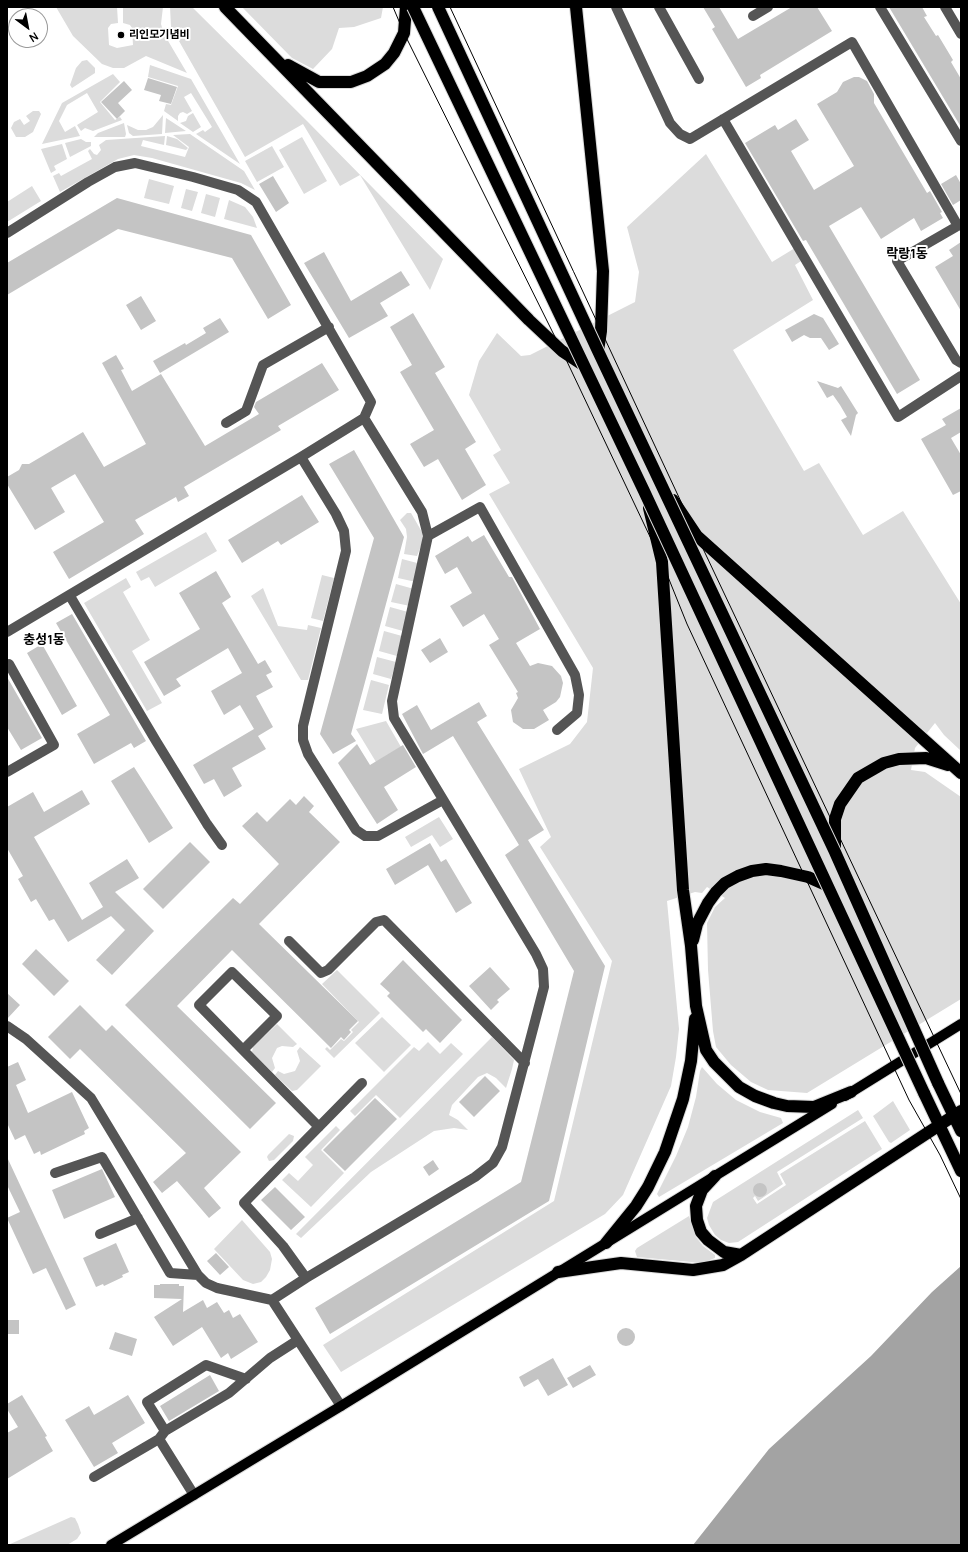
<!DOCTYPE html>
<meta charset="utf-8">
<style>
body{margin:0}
#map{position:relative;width:968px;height:1552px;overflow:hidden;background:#fff;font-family:Manrope,sans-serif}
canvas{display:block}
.frame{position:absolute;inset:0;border:8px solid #000;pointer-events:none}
.north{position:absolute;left:8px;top:8px;width:40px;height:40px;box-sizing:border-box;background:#fff;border:1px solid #999;border-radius:50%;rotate:148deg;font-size:11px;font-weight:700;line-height:16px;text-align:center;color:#000}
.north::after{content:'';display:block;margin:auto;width:14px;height:18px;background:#000;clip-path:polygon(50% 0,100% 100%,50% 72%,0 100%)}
</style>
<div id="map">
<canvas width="968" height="1552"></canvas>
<div class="frame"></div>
<div class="north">N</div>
</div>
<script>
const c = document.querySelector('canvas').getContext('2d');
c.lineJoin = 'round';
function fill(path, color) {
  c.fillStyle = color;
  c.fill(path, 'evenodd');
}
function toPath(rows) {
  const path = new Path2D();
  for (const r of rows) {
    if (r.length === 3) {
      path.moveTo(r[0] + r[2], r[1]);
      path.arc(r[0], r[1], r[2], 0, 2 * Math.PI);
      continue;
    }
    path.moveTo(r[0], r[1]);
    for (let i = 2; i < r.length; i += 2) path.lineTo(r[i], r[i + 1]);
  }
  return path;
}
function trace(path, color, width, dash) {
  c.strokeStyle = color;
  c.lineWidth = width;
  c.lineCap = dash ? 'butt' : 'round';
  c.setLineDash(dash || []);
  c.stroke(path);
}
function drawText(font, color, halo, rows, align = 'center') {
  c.font = font + ' Manrope,"Noto Sans KR",sans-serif';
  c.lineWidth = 4;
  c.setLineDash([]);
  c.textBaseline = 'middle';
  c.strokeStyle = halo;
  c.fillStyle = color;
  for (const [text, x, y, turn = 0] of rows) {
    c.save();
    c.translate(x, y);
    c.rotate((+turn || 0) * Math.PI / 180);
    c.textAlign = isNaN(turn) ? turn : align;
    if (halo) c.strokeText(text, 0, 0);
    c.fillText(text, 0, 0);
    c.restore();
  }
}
fill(toPath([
 [56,7,117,7,118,23,111,24,108,28,109,45,117,48,133,45,132,28,130,25,123,23,123,7,163,7,161,24,164,34,187,73,146,56,124,68,113,68,102,64,73,36],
 [170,7,192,7,307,121,443,259,430,290,360,175,340,186,303,124,245,157,171,27],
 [242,7,383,7,381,18,354,27,339,28,332,49,313,69,292,58],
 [87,60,95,68,95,73,72,88,70,85,76,68,82,61],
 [150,65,191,79,240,164,196,134,203,130,205,132,212,127,191,93,184,97,192,111,187,114,183,112,180,113,178,116,178,121,164,111,166,104,171,105,178,86,148,77],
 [113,74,120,82,100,102,115,120,120,117,122,120,93,131,85,128,81,131,77,125,98,112,87,93,67,105,59,121,65,132,75,126,80,136,42,144,62,103],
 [33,111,39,111,41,114,33,132,25,137,16,137,11,128,14,122,20,119,24,125,30,121,26,116],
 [193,113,201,127,193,132,180,123,186,121,188,116],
 [163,115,162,134,133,136,129,133,127,125,138,130,146,130,153,127],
 [166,118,186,131,165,133],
 [124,123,126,134,125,137,94,137,98,133],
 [190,134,244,171,255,190,241,183,152,158,134,155,118,159,60,192,53,176,59,173,61,176,92,159,88,151,90,149,94,154,97,155,101,150,99,145,106,140,165,136,164,145,143,140,141,146,185,157,189,147,173,135],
 [167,136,177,139,188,148,186,150,166,145],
 [302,137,327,181,304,194,279,150],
 [81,139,86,142,91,142,91,146,70,157,65,143],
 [62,144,67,159,54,166,56,170,51,173,41,149],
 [272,146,284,167,257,182,245,161],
 [706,154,772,262,795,248,801,261,795,265,813,300,733,350,804,471,819,463,863,535,903,511,961,604,961,751,944,735,935,723,915,748,911,770,925,772,961,797,961,999,807,1093,768,1090,751,1082,731,1065,716,1047,713,1031,708,970,707,923,715,907,725,898,707,887,702,893,695,892,667,901,679,1029,676,1057,671,1086,623,1195,605,1214,341,1372,323,1345,554,1201,612,961,540,847,551,837,519,769,570,744,587,722,593,668,489,494,510,483,493,455,501,450,469,395,479,361,497,333,521,356,530,355,635,302,639,272,627,227],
 [149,179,174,186,169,204,144,198],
 [32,186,41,201,7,222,7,202],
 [186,189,198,192,192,211,181,208],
 [206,194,220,198,215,217,201,213],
 [229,200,245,207,253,217,257,228,224,219],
 [407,513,411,513,422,532,423,541,417,556,404,554,407,537,406,529,400,520],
 [206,532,217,551,155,587,149,577,141,581,136,572],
 [402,559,421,564,416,582,398,578],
 [322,575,334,578,323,621,311,618],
 [126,578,131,587,123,592,150,640,132,651,162,703,147,711,84,603],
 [396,584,414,589,410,606,391,602],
 [263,588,278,626,307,630,308,625,321,628,308,680,301,680,251,596],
 [390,607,408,612,403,631,385,626],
 [384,631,402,636,397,656,379,651],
 [377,657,396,662,391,679,373,674],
 [371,680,389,685,382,714,363,710],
 [386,721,401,747,376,762,356,729],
 [439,817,453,839,440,847,432,835,411,847,405,837],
 [337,970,380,1013,334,1058,325,1049,327,1047,330,1050,341,1039,344,1041,353,1032,351,1030,359,1022,322,984],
 [382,1017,411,1045,384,1072,355,1043],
 [277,1024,297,1044,293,1047,282,1046,277,1048,272,1058,275,1068,272,1072,252,1052,253,1047],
 [492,1037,514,1060,512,1069,506,1088,496,1078,487,1073,478,1077,452,1105,449,1115,458,1120,468,1130,454,1128,434,1131,371,1172,301,1238,296,1234],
 [428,1042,440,1054,451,1043,463,1054,400,1118,376,1095,355,1116,350,1111,414,1047,419,1051],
 [300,1047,321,1066,297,1090,292,1091,275,1075,278,1071,284,1074,295,1071,300,1061,297,1051],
 [702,1067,717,1084,736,1100,760,1112,781,1118,783,1123,659,1197,657,1194,676,1156,688,1127,696,1097,700,1071],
 [893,1101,910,1130,891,1143,889,1142,873,1116],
 [858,1110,863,1118,777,1172,783,1184,758,1201,755,1196,753,1198,757,1204,786,1185,780,1174,865,1121,882,1149,738,1242,729,1243,721,1240,715,1235,709,1225,707,1218,713,1202],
 [336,1126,340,1130,321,1150,344,1173,311,1207,282,1180,289,1173,298,1181,313,1165,305,1157],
 [289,1134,294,1136,293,1141,274,1160,269,1161,267,1157,268,1155],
 [689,1216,696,1237,703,1246,715,1255,715,1258,702,1263,637,1257,635,1251,637,1248],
 [242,1220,270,1252,272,1259,270,1270,266,1277,261,1282,253,1284,243,1280,214,1249],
 [71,1517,75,1518,78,1524,81,1533,77,1539,67,1545,8,1545]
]), '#dcdcdc');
fill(toPath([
 [961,1266,961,1545,693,1545,769,1449,871,1356,932,1292]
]), '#a3a3a3');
fill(toPath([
 [703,7,719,7,738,39,792,7,817,7,832,31,760,75,761,78,746,87,712,29,715,27],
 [889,7,922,7,927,16,924,17,936,36,938,35,953,60,951,62,961,79,961,127],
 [854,77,859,77,867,81,874,94,874,103,927,193,930,191,942,212,940,213,943,218,921,231,914,218,881,239,861,207,829,226,920,380,897,394,806,240,803,241,745,143,775,125,778,130,796,119,809,140,791,151,814,190,854,166,817,104,837,92,843,82],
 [148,78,177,87,171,104,159,101,161,95,144,90],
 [124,81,132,90,118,103,125,111,117,119,101,102],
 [956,175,961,184,961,200,953,205,941,184],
 [273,176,289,203,276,212,259,184],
 [117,198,251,235,291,305,268,319,232,258,118,229,7,295,7,263],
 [961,242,961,311,935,267,953,256,949,250],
 [324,252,351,301,401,271,410,285,380,303,388,316,349,338,304,263],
 [141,296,156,321,141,330,126,305],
 [413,313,445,367,435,373,476,442,465,449,486,485,462,500,438,459,424,467,410,444,434,430,400,372,412,365,390,327],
 [814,314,823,318,839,344,829,350,821,338,810,338,804,335,792,342,785,330],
 [220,318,229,332,160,373,153,361,185,343,186,345,206,333,203,328],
 [116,355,124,369,121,370,132,391,161,374,205,446,259,414,254,407,256,402,322,363,339,390,278,426,281,430,184,487,189,496,178,502,176,497,135,520,144,534,69,579,53,552,104,522,75,474,51,488,65,512,35,530,7,484,7,477,19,470,22,464,29,464,83,432,104,467,146,444,102,363],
 [817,381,838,388,841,386,848,397,858,413,856,415,851,436,841,420,847,417,840,405,833,395,827,398],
 [961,408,961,432,951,438,961,455,961,491,953,495,921,439,946,425,942,419],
 [354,450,404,537,351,734,356,741,333,754,320,734,374,538,329,464],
 [302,495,319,522,281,545,278,541,242,563,228,540],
 [484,535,509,577,512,577,540,629,516,643,530,666,538,663,552,666,561,676,563,683,560,697,556,702,543,710,549,720,534,729,523,729,513,722,511,710,518,698,516,693,518,692,489,645,499,639,484,614,463,627,450,606,472,593,457,567,445,574,435,556,468,536,472,542],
 [216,571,231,597,222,603,258,664,265,660,272,672,266,675,273,687,256,696,273,727,258,736,266,749,232,768,242,786,224,797,214,779,204,784,193,765,254,729,240,705,224,715,211,691,242,673,228,648,176,679,181,686,164,696,144,662,200,629,179,593],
 [72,614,146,741,134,748,131,743,94,764,77,734,110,715,56,623],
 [440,638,448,652,430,663,421,650],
 [42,644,77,706,62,715,27,653],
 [7,677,42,738,21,750,7,727],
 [479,702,487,716,477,722,544,830,528,840,605,966,549,1201,330,1334,315,1308,521,1182,574,971,505,855,519,845,453,736,423,754,402,714,417,705,431,730],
 [357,744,370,765,403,745,416,767,384,787,398,810,377,824,338,763],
 [134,767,173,828,149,843,111,781],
 [82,790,90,804,34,837,82,920,103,907,89,883,127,859,139,878,115,892,154,931,112,975,96,960,125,930,111,916,68,942,54,919,49,921,36,899,31,902,18,879,23,876,7,848,7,807,33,792,44,812],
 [304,796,314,806,309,812,340,842,259,924,358,1021,349,1030,351,1032,344,1040,341,1037,331,1048,232,950,177,1006,276,1103,250,1129,125,1005,233,898,240,904,279,864,242,826,257,812,267,822,290,799,296,805],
 [190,842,210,862,163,909,143,889],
 [430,843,441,862,446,859,472,903,456,913,428,865,395,885,386,869],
 [36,949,69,981,54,996,22,964],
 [403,960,462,1020,440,1043,426,1029,423,1032,387,996,390,993,380,984],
 [490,967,510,989,497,1000,499,1002,491,1010,469,986],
 [7,993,20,1005,7,1019],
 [80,1005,106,1031,112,1025,241,1152,204,1188,221,1208,209,1218,177,1181,162,1193,153,1182,186,1153,80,1049,70,1059,48,1037],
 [18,1062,26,1080,16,1085,28,1113,72,1092,89,1128,84,1131,85,1134,41,1155,40,1151,34,1154,25,1135,15,1140,7,1123,7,1067],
 [485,1076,500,1091,474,1117,459,1102],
 [375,1098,397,1119,345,1171,323,1150],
 [7,1157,76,1305,66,1310,46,1268,33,1274,7,1218,20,1212,7,1185],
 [433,1160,439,1169,429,1176,423,1167],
 [102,1169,115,1197,64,1219,52,1190],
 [760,1190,7],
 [275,1187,305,1217,291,1230,261,1200],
 [116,1243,129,1272,122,1275,123,1277,104,1286,103,1284,96,1287,83,1258],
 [216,1253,229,1267,220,1275,207,1261],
 [160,1284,179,1284,179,1286,184,1286,183,1312,203,1300,207,1308,217,1302,224,1313,229,1310,233,1318,240,1314,258,1342,231,1359,228,1353,221,1358,202,1327,173,1346,154,1317,182,1299,154,1298,154,1285,160,1285],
 [7,1320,19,1320,19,1334,7,1334],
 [626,1337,9],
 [115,1332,137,1339,132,1356,109,1349],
 [553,1358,568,1385,548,1396,538,1379,524,1387,519,1377],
 [590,1365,596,1375,573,1388,567,1378],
 [210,1375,219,1391,169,1421,160,1406],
 [22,1395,47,1436,45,1437,53,1451,7,1479,7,1433,18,1427,7,1409,7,1404],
 [128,1395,145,1423,112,1443,118,1453,94,1467,65,1420,89,1406,94,1415]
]), '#c4c4c4');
const major = toPath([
 [845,1096,961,1024],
 [111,1545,341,1406,832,1104]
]);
const highway = toPath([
 [225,7,529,320,562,351,583,365],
 [576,7,603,271,601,331,598,351],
 [288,65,319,82,351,82,367,76,385,64,394,53,404,33,406,7],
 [673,500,697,536,961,773],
 [649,508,662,562,683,890,691,946,696,1006,706,1050,714,1062,739,1087,755,1096,774,1103,787,1106,814,1107,851,1092],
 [835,852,835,819,840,804,858,778,884,763,899,759,926,758,948,765],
 [693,940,697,924,708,903,716,892,725,883,738,876,752,871,766,869,781,871,808,877,826,885],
 [938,1083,961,1131],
 [924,1093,961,1171],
 [715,1176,702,1190,696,1206,697,1220,701,1232,708,1240,724,1252,741,1255],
 [606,1243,636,1206,648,1187,665,1152,683,1099,691,1061,695,1019],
 [558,1272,621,1263,693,1270,723,1265,741,1255,961,1111]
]);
trace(major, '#dbdbdb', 12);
trace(highway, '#dbdbdb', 14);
trace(toPath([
 [616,7,670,123,680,134,690,139,852,42,958,226],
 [659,7,699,79],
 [880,7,961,141],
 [945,7,961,34],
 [753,16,768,7],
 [723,119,898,417,961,376],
 [961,224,897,261,956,360,961,363],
 [7,233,88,182,115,167,135,163,193,177,238,190,256,202,371,402,364,418,301,457,7,632],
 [226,423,246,411,263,365,329,327],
 [301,457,336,514,344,531,346,551,303,726,303,740,308,754,356,830,365,836,378,836,443,800],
 [428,536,480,507,575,675,579,695,577,713,557,730],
 [70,596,156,741,207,824,222,845],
 [7,665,9,664,54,745,7,772],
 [289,941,321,973,328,970,376,922,384,920,525,1063],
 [7,1026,26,1039,91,1098,198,1275,206,1283,217,1288,272,1300,341,1406],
 [243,1050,277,1016,232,972,199,1005,243,1050,319,1127],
 [55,1173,102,1157,170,1273,198,1275],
 [100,1234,138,1218],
 [306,1278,283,1246,244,1203,362,1083],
 [272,1300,306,1278,475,1177,493,1163,502,1147,544,987,543,969,536,954,394,718,392,701,428,536,422,512,364,418],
 [165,1431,147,1402,206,1365,246,1379],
 [159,1439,165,1431,229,1393,270,1358,298,1340],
 [94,1477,159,1439,194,1495]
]), '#555', 10);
trace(major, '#000', 10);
trace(highway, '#000', 12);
trace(toPath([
 [7,7,8,7],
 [393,7,404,33,562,351,662,562,687,624,909,1100,940,1155,961,1199],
 [450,7,697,536,961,1094]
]), '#000', 1);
const highwayBridge = toPath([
 [413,7,644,491,924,1093],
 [438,7,598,351,835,852,938,1083]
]);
trace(highwayBridge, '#dbdbdb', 14, []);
trace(highwayBridge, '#000', 12);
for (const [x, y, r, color] of [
 [121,35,4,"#000"]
]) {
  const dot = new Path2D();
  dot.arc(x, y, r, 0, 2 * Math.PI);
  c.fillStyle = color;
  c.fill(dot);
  trace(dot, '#fff', 1.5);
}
drawText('bold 11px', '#000', '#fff', [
 ["리인모기념비",129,35]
], 'left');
drawText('bold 13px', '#000', '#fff', [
 ["락랑1동",907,254],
 ["충성1동",44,640]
]);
</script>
